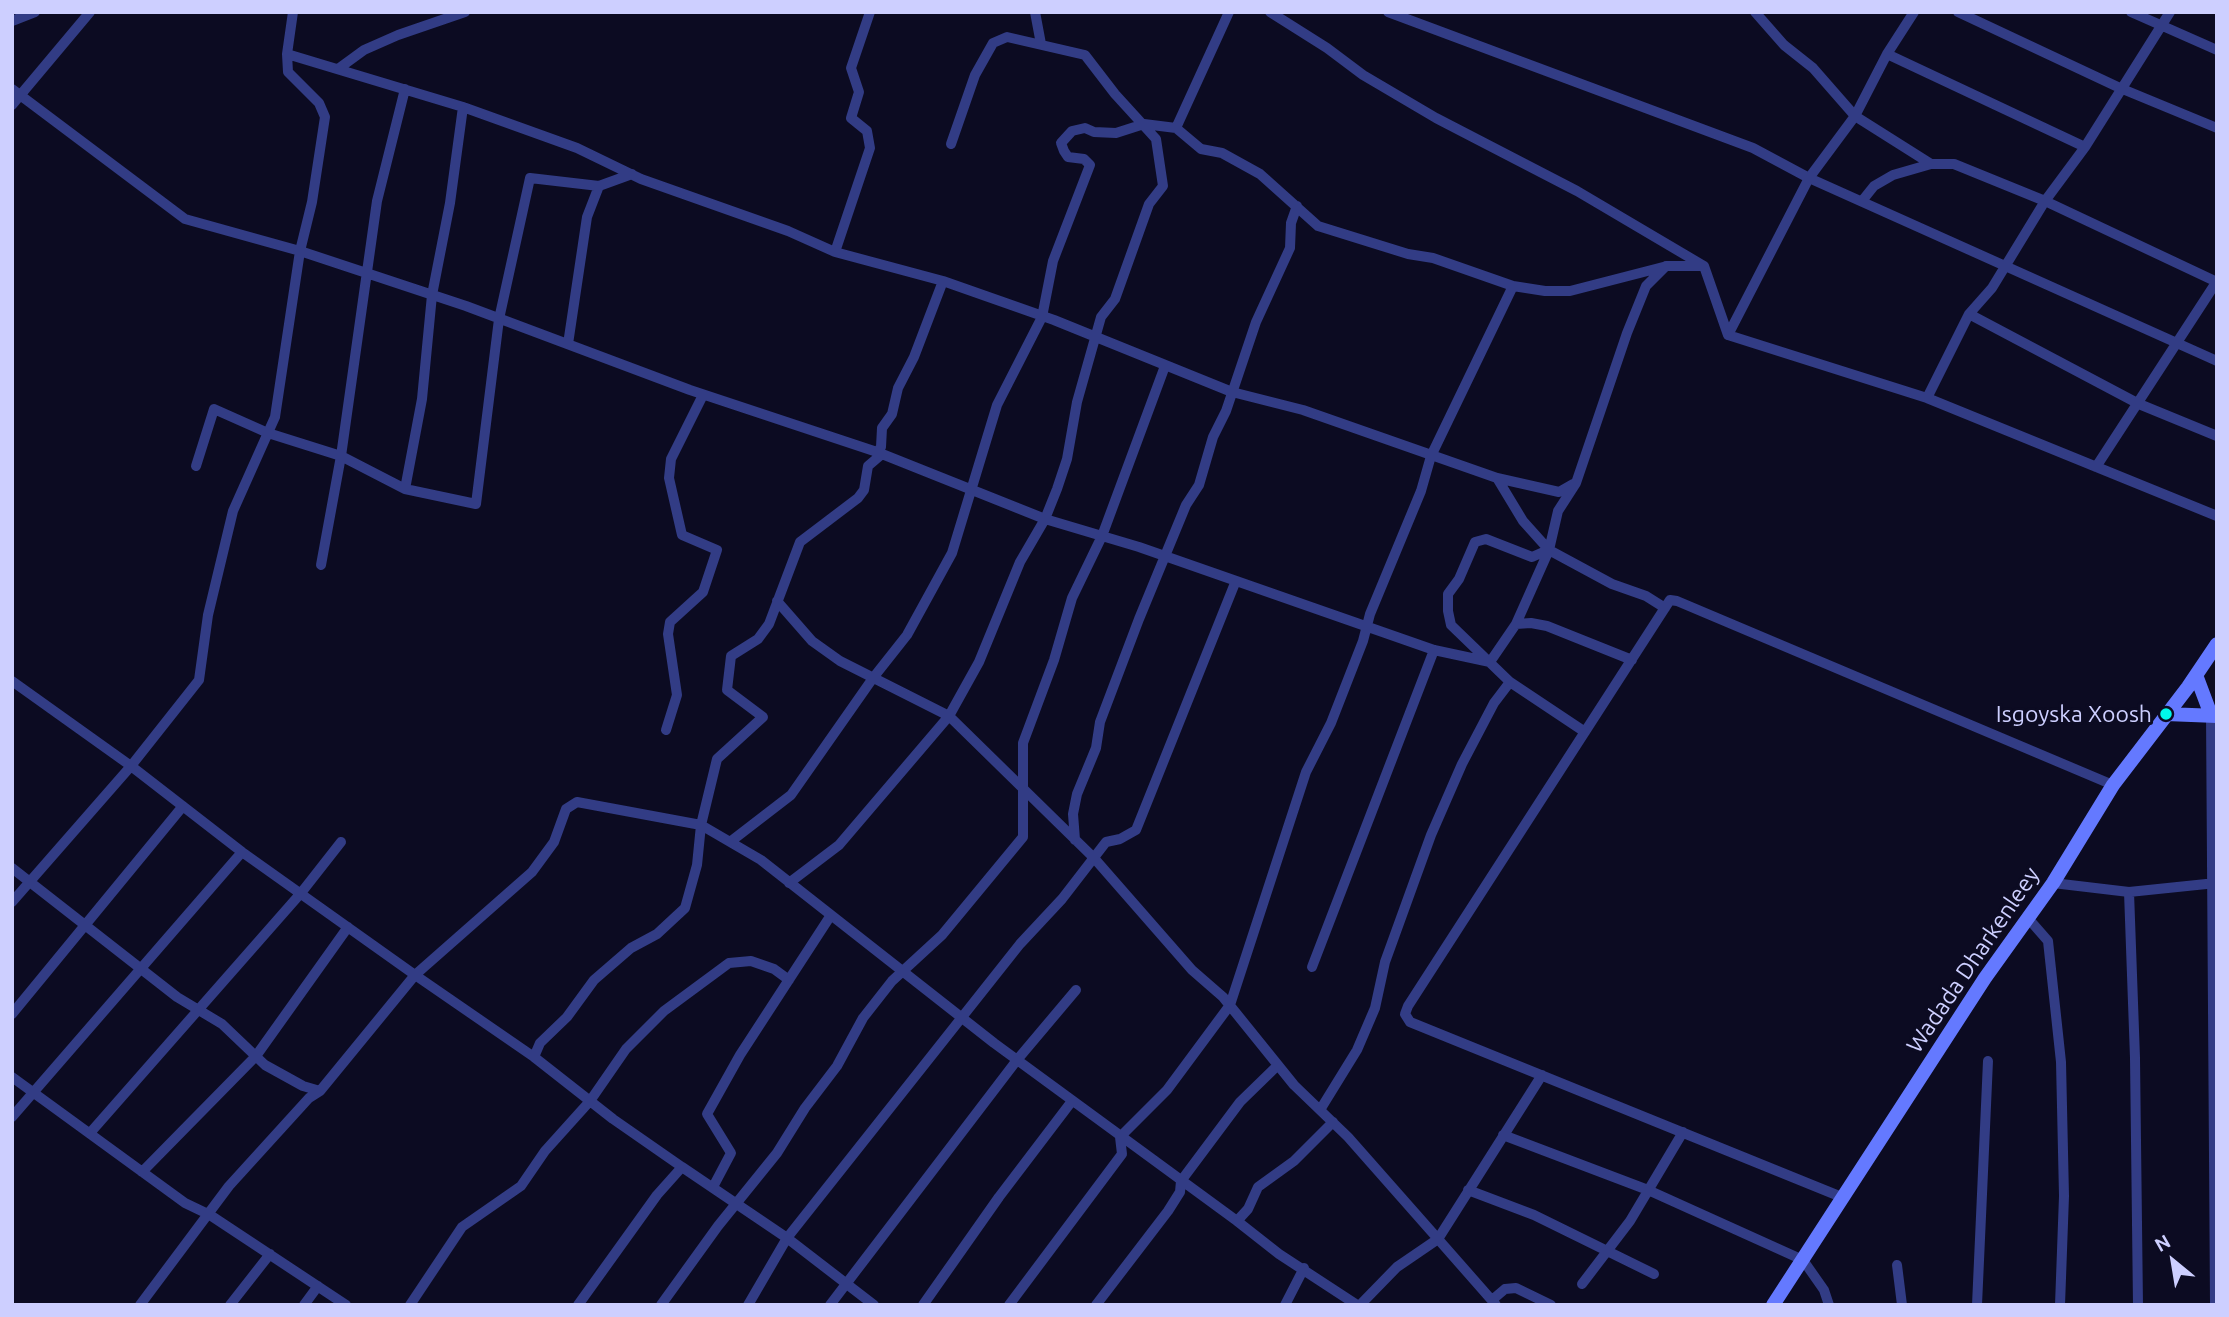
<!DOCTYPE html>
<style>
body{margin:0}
#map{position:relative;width:2229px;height:1317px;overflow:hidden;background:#0c0b22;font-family:Ubuntu,sans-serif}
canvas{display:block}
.frame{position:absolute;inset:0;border:14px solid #cdcfff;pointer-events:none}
.north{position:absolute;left:2138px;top:1226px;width:70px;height:70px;-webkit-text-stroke:5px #0c0b22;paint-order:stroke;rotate:330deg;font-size:19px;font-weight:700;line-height:28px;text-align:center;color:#cdcfff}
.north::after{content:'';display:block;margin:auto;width:24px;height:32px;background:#cdcfff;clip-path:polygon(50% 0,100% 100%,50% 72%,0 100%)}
</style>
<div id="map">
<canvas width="2229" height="1317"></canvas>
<div class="frame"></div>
<div class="north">N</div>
</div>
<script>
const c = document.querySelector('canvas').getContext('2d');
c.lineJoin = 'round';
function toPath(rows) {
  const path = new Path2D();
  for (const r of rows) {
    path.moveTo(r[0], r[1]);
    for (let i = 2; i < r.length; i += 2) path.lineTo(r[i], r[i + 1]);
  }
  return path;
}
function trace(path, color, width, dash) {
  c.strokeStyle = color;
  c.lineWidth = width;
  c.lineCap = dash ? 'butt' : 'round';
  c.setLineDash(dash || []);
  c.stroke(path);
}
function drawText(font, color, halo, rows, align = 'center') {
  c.font = font + ' Ubuntu,sans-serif';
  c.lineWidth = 6;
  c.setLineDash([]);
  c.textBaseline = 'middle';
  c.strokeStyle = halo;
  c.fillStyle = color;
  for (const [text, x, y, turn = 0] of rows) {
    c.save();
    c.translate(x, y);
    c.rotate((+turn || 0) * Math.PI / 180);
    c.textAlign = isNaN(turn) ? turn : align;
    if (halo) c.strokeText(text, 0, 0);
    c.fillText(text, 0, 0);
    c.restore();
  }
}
trace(toPath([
 [293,12,287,54,288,72,319,103,325,117,312,202,300,251,466,306,690,390,877,452,1045,519,1139,547,1434,650,1490,662,1516,624,1531,623,1547,626,1632,660],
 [870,12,851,68,859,92,851,118,867,131,870,148,835,252,943,281,914,357,898,388,892,414,882,428,881,447,877,452],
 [1035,12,1041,44],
 [1270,12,1327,48,1363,75,1436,118,1577,191,1704,266,1728,335,1927,398,2217,516],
 [1388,12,1753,148,1809,178,2217,361],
 [1755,12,1784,45,1813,68,1855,116,1931,164],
 [1958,12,2120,88,2217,128],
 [2131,12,2217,50],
 [12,21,35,12],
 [287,54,463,107,577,148,641,179,788,231,835,252],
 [1887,54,2085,147],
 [338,69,364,50,398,35,465,12],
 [12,89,185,219,300,251,275,417,233,511,208,615,199,680,131,766,12,902],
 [12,105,90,12],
 [1176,128,1229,12],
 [1862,201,1874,186,1893,175,1931,164,1954,164,2045,201,2217,282],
 [943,281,1054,320,1232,392,1303,410,1497,478,1523,521,1549,550,1612,584,1646,596,1665,608],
 [1969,314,2139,404,2217,436],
 [1728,335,1809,178,1855,116,1887,54,1914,12],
 [568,344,587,217,599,186,632,174],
 [1927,398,1969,314,1992,288,2045,201,2085,147,2170,12],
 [196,466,214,409,268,433,341,456,405,489,476,504,499,319,530,178,599,186],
 [2096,467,2217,281],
 [1497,478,1559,492,1573,484],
 [405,489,422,399,432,295,450,203,463,107],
 [1548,550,1532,557,1486,539,1475,542,1459,579,1448,594,1448,611,1451,625,1510,682,1585,732],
 [321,565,341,456,377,201,405,89],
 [777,601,812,641,840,661,949,716,1094,858,1192,970,1223,997,1294,1085,1348,1137,1438,1239,1542,1075],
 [1516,624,1549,550,1558,511,1576,483,1627,333,1646,286,1666,266],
 [12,681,131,766,242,852,415,975,532,872,554,842,566,809,577,802,701,825,761,860,994,1043,1237,1221],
 [2211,715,2215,1305],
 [666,730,677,695,668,634,670,622,703,592,717,550,682,535,669,478,671,459,703,395],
 [1075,840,1073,814,1077,794,1096,748,1100,722,1139,619,1186,505,1199,485,1213,437,1226,411,1256,322,1290,248,1291,223,1297,206],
 [730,842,791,795,873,678,907,635,952,553,997,405,1042,317,1053,261,1090,165,1084,159,1068,157,1064,151,1061,143,1072,131,1085,128,1094,132,1116,133,1144,124,1176,128,1201,149,1222,153,1260,174,1318,226,1408,254,1433,258,1513,286,1545,291,1570,291,1667,266,1704,266],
 [12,868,177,997,222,1024,265,1065,303,1086,320,1091],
 [789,883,839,845,949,716,979,662,1020,562,1045,519,1057,489,1067,459,1077,402,1101,317,1115,299,1149,204,1163,186,1156,139,1115,94,1085,55,1007,37,993,43,975,75,951,144],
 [2053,883,2129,892,2216,883],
 [2129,892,2135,1058,2138,1305],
 [2027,917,2048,941,2061,1062,2064,1196,2060,1305],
 [1312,967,1434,650],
 [12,1014,183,806],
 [534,1057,613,1119,682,1167],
 [12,1077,185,1203,210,1215,346,1305],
 [1320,1110,1357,1050,1375,1008,1385,962,1431,835,1462,764,1494,703,1510,682],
 [12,1117,242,852],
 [1333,1122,1294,1161,1258,1187,1248,1209,1237,1221,1279,1254,1357,1305],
 [90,1133,301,893,341,842],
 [1503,1135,1648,1190,1803,1260,1824,1290,1829,1305],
 [142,1172,256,1056,348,927],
 [713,1187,731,1153,707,1114,740,1055,831,915],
 [1468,1190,1534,1215,1654,1274],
 [1844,1198,1410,1022,1405,1014,1408,1006,1670,600,1677,601,2113,785],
 [1897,1265,1902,1305],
 [1582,1284,1630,1221,1683,1132],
 [1492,1300,1505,1289,1516,1288,1551,1305],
 [140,1305,229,1186,309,1098,320,1091,415,975,534,1057,540,1043,567,1017,594,980,631,948,657,934,685,908,697,865,701,825,717,759,763,717,727,690,731,656,758,639,769,624,800,542,858,498,864,490,868,466,882,454],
 [230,1305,270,1254],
 [304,1305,318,1286],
 [410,1305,462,1227,521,1186,545,1151,590,1101,626,1049,664,1011,729,963,751,961,774,969,789,980],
 [578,1305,657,1195,682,1167,787,1238,874,1305],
 [661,1305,718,1226,777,1153,805,1108,837,1066,863,1018,892,981,942,935,1023,837,1023,743,1054,660,1072,598,1102,536,1165,366],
 [748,1305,787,1238,1020,944,1062,899,1106,842,1120,839,1136,830,1235,583],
 [830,1305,1017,1060,1076,990],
 [923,1305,999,1197,1072,1101],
 [1009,1305,1122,1154,1120,1137,1167,1090,1230,1005,1306,772,1331,723,1363,641,1370,614,1421,491,1431,456,1513,286],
 [1096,1305,1168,1211,1180,1192,1181,1181,1240,1102,1278,1065],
 [1285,1305,1304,1268],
 [1360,1305,1397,1267,1438,1239,1496,1305],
 [1977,1305,1988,1061]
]), '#323c85', 10);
trace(toPath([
 [2196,675,2211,715],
 [2166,714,2217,716],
 [1773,1305,1985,978,2053,883,2113,785,2188,687,2217,644]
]), '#6479ff', 14);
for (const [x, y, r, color] of [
 [2166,714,7,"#00f8e9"]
]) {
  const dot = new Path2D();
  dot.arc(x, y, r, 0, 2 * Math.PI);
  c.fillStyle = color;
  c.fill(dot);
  trace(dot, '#0c0b22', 2.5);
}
drawText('23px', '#cdcfff', '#0c0b22', [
 ["Isgoyska Xoosh",2152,714]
], 'right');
drawText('23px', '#cdcfff', '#0c0b22', [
 ["Wadada Dharkenleey",1973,960,-56]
]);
</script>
